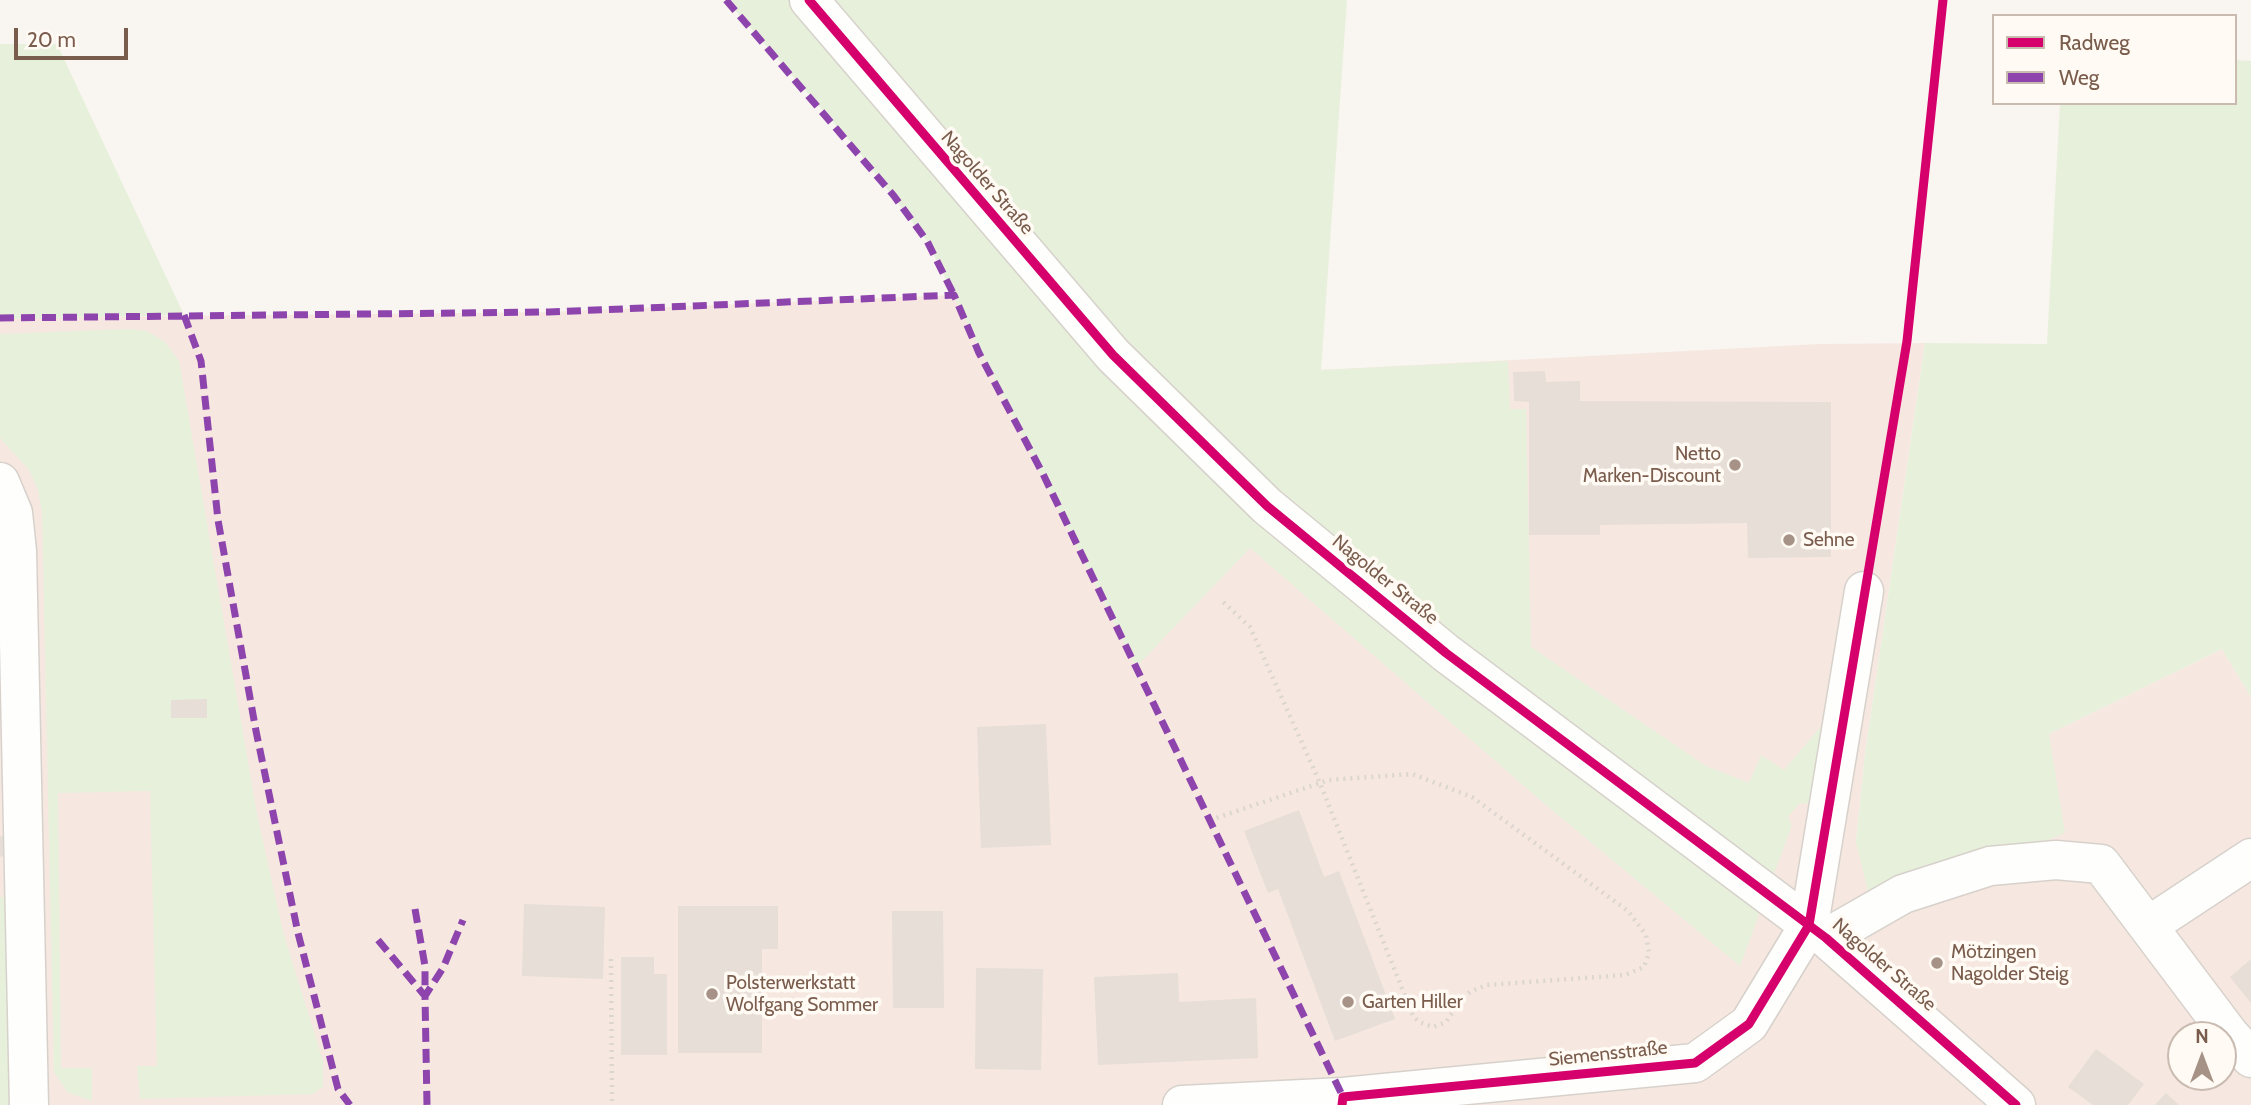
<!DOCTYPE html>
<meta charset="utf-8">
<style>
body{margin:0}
#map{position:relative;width:2251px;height:1105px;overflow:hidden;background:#f9f5f0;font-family:Cabin,sans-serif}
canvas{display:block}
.legend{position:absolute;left:1992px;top:14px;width:245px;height:91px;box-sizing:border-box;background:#fffaf3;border:2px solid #cabbb1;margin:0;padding:9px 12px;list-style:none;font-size:21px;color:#7a5c4d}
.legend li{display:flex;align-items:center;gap:14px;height:35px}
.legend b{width:35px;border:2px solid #cabbb1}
.north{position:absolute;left:2167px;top:1021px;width:70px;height:70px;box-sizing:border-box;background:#fffaf3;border:2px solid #cabbb1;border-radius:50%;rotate:0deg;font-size:19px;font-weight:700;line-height:28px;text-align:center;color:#7a5c4d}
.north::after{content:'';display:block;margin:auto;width:24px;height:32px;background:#a69286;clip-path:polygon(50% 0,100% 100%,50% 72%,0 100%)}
.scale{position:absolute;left:14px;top:28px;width:114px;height:32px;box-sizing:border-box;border:4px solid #7a5c4d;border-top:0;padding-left:9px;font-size:21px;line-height:24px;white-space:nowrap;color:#7a5c4d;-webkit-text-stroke:5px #fffaf3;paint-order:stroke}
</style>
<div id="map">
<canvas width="2251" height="1105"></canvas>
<ul class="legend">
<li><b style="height:9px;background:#d6006c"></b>Radweg</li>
<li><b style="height:9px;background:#8e44ad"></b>Weg</li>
</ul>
<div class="north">N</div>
<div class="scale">20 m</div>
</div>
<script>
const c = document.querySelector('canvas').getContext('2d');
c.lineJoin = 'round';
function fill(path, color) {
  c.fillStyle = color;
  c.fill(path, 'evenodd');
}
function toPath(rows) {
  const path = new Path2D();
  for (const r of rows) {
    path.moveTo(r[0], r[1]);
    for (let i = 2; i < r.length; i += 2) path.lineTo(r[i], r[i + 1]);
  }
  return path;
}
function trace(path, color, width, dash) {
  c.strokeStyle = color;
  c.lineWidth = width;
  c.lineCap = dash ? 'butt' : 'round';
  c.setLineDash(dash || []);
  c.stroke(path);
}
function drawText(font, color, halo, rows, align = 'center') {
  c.font = font + ' Cabin,sans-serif';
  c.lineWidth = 7;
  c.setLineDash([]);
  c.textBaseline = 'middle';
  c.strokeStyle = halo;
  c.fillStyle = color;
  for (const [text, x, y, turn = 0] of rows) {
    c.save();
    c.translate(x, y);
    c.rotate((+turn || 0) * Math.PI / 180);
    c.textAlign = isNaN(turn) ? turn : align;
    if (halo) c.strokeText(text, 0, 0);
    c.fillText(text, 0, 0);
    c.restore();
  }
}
fill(toPath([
 [954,295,1136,666,1321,370,1820,344,1925,343,1865,754,1856,842,2049,734,2222,649,2251,697,2251,1105,0,1105,0,318,548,312],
 [2181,1035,2223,1035,2223,1077,2181,1077]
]), '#f6e8e1');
fill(toPath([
 [726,0,1347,0,1321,370,1508,361,1510,409,1526,409,1531,647,1706,766,1749,783,1761,755,1784,770,1825,722,1810,803,1799,804,1788,817,1792,825,1740,966,1546,805,1250,548,1136,667,927,241,855,147],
 [0,44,57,44,184,315,0,319],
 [2235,60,2251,61,2251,697,2222,649,2049,734,2065,833,1873,912,1856,842,1865,754,1925,343,2047,344,2060,103,2235,103],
 [128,329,147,331,165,342,179,361,257,814,283,932,323,1061,323,1087,312,1094,140,1099,137,1066,157,1066,150,791,58,793,61,1068,92,1068,92,1101,67,1092,54,1072,42,513,38,490,29,470,0,438,0,334],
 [0,897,7,897,16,1105,0,1105]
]), '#e7f0db');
fill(toPath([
 [1545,371,1546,382,1580,381,1580,401,1831,402,1831,557,1748,558,1747,523,1600,525,1600,535,1529,535,1529,402,1514,401,1513,372],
 [207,699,207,718,171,718,171,700],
 [1046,724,1051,845,981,848,977,727],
 [1299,810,1324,877,1339,871,1395,1019,1335,1041,1278,889,1268,893,1244,831],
 [0,836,11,837,8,855,0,857],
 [524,904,605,907,603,979,522,976],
 [678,906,778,906,778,949,762,949,762,1053,678,1053],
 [892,911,943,911,944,1008,893,1008],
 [621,957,654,957,654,974,667,974,667,1055,621,1055],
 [2251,959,2251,1003,2230,977],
 [976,968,1043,969,1041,1070,975,1069],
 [1178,973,1179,1002,1256,998,1258,1058,1098,1065,1094,977],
 [2096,1049,2144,1084,2128,1105,2093,1105,2068,1087],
 [2166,1093,2179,1105,2155,1105]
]), '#e6ded7');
const minor = toPath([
 [809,0,1113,355,1267,506,1446,653,1826,938,2016,1105],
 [0,482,13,513,17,551,29,1105],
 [2148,926,2251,858],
 [1826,938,1903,894,1990,866,2056,860,2101,864,2229,1034,2251,1058],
 [1182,1105,1343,1097,1695,1063,1749,1024,1809,925,1864,591]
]);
trace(minor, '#d7d1cb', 41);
trace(toPath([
 [1210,820,1320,783,1328,780,1412,774,1472,797,1628,911,1646,935,1649,953,1644,967,1625,975,1487,985,1471,991,1462,999,1446,1022,1433,1027,1419,1022,1413,1016,1320,783,1250,627,1220,599],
 [611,959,612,1105]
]), '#dcd5d0', 4.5, [2, 5]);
trace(minor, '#fefefd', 38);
trace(toPath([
 [726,0,894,196,927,241,954,295],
 [184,315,201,361,218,520,256,731,298,933,338,1089,350,1105],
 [0,318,549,312,954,295,979,353,1043,474,1343,1097],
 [415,909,425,966,425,996,443,968,463,920],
 [378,940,425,996,427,1105]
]), '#8e44ad', 7, [14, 7]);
trace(toPath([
 [809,0,1113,355,1267,506,1446,653,1826,938,2016,1105],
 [1342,1105,1343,1097,1695,1063,1749,1024,1809,925,1907,341,1943,0]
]), '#d6006c', 9);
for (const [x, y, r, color] of [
 [1735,465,7,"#a69286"],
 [1789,540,7,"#a69286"],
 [1937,963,7,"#a69286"],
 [712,994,7,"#a69286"],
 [1348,1002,7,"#a69286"]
]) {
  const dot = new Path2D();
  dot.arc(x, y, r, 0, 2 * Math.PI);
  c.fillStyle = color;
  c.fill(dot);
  trace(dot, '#fffaf3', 2.5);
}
drawText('19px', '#7a5c4d', '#fffaf3', [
 ["Nagolder Straße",987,183,49],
 ["Nagolder Straße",1385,580,39],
 ["Nagolder Straße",1884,965,41],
 ["Siemensstraße",1608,1054,-6]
]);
drawText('19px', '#7a5c4d', '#fffaf3', [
 ["Netto",1721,454,"right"],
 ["Marken-Discount",1721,476,"right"],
 ["Sehne",1803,540],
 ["Mötzingen",1951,952],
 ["Nagolder Steig",1951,974],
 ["Polsterwerkstatt",726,983],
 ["Wolfgang Sommer",726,1005],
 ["Garten Hiller",1362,1002]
], 'left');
</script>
